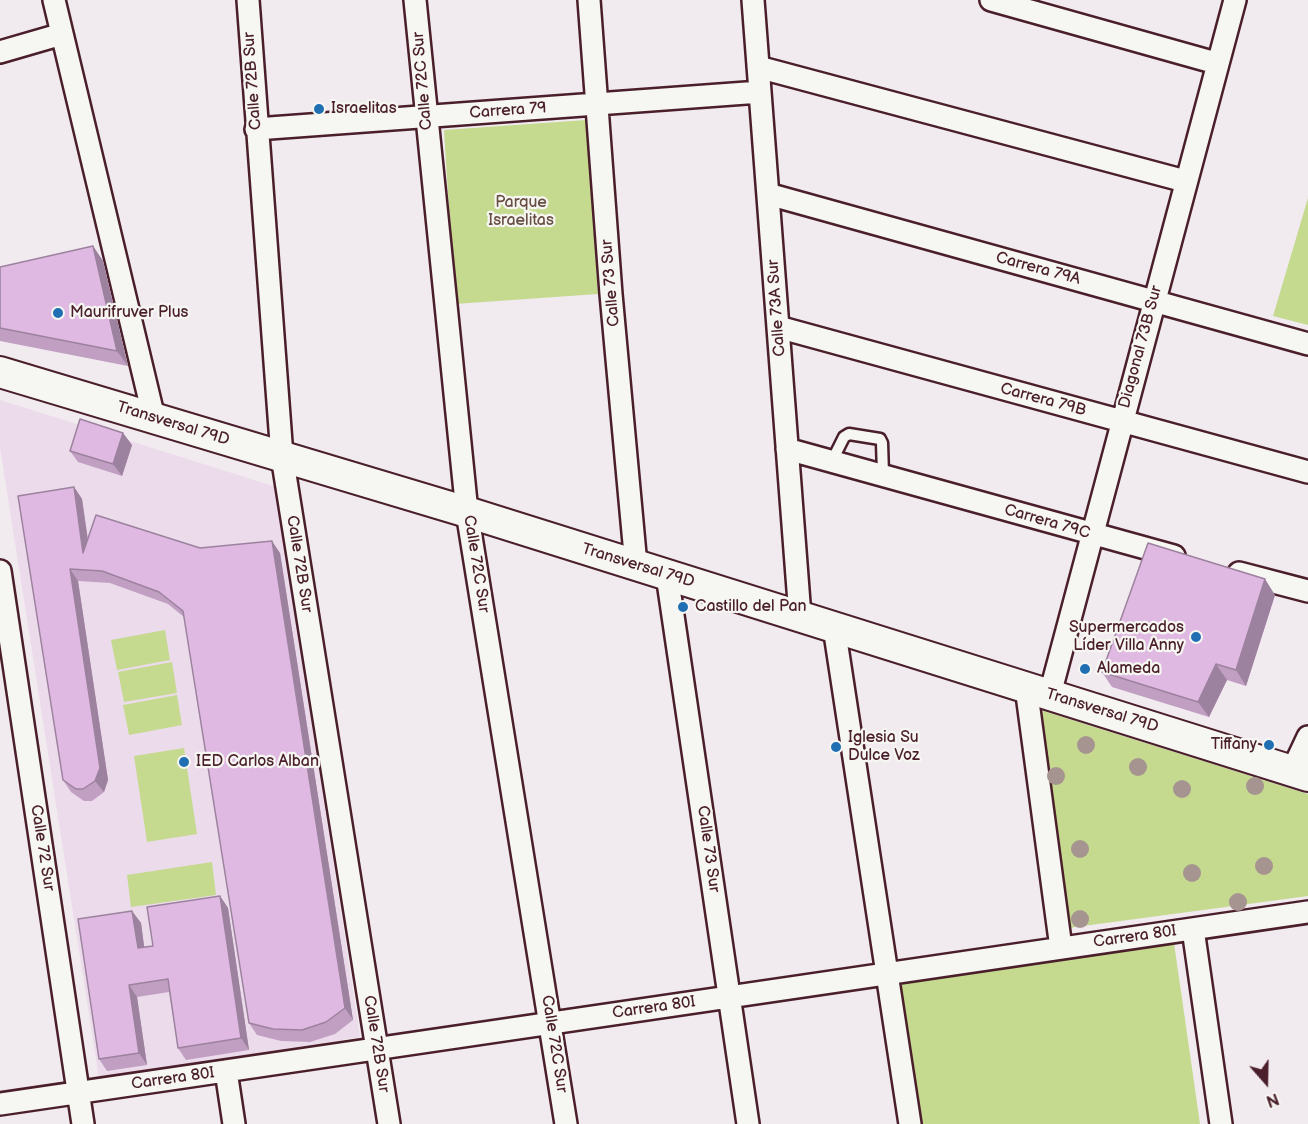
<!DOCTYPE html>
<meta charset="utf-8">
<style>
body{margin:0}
#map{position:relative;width:1308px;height:1124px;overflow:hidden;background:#f1eaef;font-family:"Balsamiq Sans",sans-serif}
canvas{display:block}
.north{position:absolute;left:1236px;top:1052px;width:60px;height:60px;-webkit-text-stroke:4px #f6f6f2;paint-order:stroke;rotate:160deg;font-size:16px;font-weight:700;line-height:24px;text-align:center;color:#4a1f2b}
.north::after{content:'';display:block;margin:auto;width:21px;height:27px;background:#4a1f2b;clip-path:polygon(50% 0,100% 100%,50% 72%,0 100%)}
</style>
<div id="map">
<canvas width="1308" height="1124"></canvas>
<div class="north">N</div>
</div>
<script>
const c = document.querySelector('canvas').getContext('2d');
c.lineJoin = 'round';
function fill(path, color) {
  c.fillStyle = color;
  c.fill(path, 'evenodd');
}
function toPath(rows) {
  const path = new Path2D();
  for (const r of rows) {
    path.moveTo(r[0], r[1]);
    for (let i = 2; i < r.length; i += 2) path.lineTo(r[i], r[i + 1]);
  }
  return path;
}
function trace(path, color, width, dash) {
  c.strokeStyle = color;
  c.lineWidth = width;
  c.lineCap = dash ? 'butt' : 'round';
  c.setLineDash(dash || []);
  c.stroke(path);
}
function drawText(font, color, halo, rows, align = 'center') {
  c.font = font + ' "Balsamiq Sans",sans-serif';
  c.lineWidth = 4.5;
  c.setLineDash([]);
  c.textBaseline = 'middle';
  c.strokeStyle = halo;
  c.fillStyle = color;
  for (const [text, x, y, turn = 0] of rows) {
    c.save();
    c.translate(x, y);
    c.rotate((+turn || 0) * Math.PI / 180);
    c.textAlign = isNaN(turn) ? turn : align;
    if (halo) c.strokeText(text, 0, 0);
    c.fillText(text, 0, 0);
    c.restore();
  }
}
fill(toPath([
 [0,400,276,487,360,1037,99,1078,0,447]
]), '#ecdbeb');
fill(toPath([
 [586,120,598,294,455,304,444,130],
 [1308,198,1308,325,1273,316],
 [165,630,170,660,117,670,111,640],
 [172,662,177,693,124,702,118,672],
 [177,695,182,725,129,735,123,705],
 [1037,709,1308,794,1308,896,1068,928],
 [184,748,197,834,147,842,134,756],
 [212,862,216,895,131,907,127,875],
 [1174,943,1200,1124,920,1124,900,982]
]), '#c5da8f');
const lane = toPath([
 [832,461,844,437,849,434,880,439,882,443,883,474]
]);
const street = toPath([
 [54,0,154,418],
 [248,0,282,456,389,1124],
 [415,0,467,512,566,1124],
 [589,0,611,294,636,565],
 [753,0,800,616],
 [991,0,1216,63],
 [0,52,62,34],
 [758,67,1185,181],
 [256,129,760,92],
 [768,194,1308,344],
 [778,327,1308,472],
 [787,449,1174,556],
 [0,571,83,1124],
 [1239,573,1308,591],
 [667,575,748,1124],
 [834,627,910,1124],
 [1026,687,1061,948],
 [1050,694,1235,0],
 [1292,771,1308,737],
 [1193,929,1221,1124],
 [226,1071,234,1124],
 [0,1104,1308,912]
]);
const secondary = toPath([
 [0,372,467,512,1308,776]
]);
trace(lane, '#4a1f2b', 15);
trace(street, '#4a1f2b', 26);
trace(secondary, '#4a1f2b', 34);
trace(lane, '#f6f6f2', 10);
trace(street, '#f6f6f2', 21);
trace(secondary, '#f6f6f2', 30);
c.fillStyle = '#a69491';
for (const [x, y] of [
 [1086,745],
 [1138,767],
 [1056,776],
 [1255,786],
 [1182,789],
 [1080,849],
 [1264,866],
 [1192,873],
 [1238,902],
 [1080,919]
]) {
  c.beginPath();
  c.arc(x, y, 9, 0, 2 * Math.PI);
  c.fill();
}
fill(toPath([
 [93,246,103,261,128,366,0,341,0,267],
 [123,433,132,445,122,476,78,462,70,451],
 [74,487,82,499,88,539,200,548,280,553,353,1020,335,1034,310,1042,281,1041,257,1035,249,1023,184,617,168,604,110,583,78,581,108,780,104,792,92,801,84,801,71,792,63,780,18,496],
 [1275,595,1246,686,1227,680,1209,717,1112,687,1102,672],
 [220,896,228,908,249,1050,186,1060,178,1048,169,992,137,997,147,1065,107,1071,99,1059,132,911,141,923,144,947,153,946]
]), '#c09fc2');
fill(toPath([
 [93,246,103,261,128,366,117,351],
 [123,433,132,445,122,476,113,464],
 [74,487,82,499,91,564,83,553],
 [272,541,280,553,353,1020,345,1008],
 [70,569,78,581,108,780,104,792,95,781],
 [1265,579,1275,595,1246,686,1236,670],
 [1216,664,1227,680,1209,717,1198,702],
 [220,896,228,908,249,1050,241,1038],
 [132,911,141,923,146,960,138,948],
 [129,985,137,997,147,1065,139,1053]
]), '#9c829e');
const building = toPath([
 [93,246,117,351,0,328,0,267,93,246],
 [80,419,123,433,113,464,70,451,80,419],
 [74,487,83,553,96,515,200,548,272,541,345,1008,326,1022,302,1030,273,1029,249,1023,183,611,159,592,102,571,70,569,100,768,95,781,83,789,76,789,63,780,18,496,74,487],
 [1148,543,1265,579,1236,670,1216,664,1198,702,1102,672,1148,543],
 [220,896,241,1038,178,1048,168,979,129,985,139,1053,99,1059,78,919,132,911,138,948,153,946,147,907,220,896]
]);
fill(building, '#dfb9e2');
trace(building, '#9c829e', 1.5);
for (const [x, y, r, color] of [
 [319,109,6,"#1f6fb2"],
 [58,313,6,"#1f6fb2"],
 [683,607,6,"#1f6fb2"],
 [1196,637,6,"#1f6fb2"],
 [1085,669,6,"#1f6fb2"],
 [1269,745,6,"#1f6fb2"],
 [836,747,6,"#1f6fb2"],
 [184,762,6,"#1f6fb2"]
]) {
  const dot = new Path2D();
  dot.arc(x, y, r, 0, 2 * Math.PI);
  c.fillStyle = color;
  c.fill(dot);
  trace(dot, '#f6f6f2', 2);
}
drawText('16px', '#4a1f2b', '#f6f6f2', [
 ["Calle 72B Sur",253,81,-94],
 ["Calle 72C Sur",423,81,-95],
 ["Carrera 79",508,111,-4],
 ["Carrera 79A",1038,269,15],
 ["Calle 73 Sur",611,283,-95],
 ["Calle 73A Sur",777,308,-94],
 ["Diagonal 73B Sur",1141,347,-75],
 ["Carrera 79B",1043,400,15],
 ["Transversal 79D",173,424,17],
 ["Carrera 79C",1047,522,16],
 ["Calle 72B Sur",299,564,81],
 ["Calle 72C Sur",476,564,81],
 ["Transversal 79D",638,566,17],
 ["Transversal 79D",1102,711,17],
 ["Calle 72 Sur",42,848,81],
 ["Calle 73 Sur",708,849,82],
 ["Carrera 80I",1135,937,-8],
 ["Carrera 80I",654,1008,-8],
 ["Calle 72B Sur",376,1044,81],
 ["Calle 72C Sur",554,1044,81],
 ["Carrera 80I",173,1079,-8]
]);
drawText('16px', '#4a1f2b', '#f6f6f2', [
 ["Israelitas",331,109],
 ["Maurifruver Plus",70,313],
 ["Castillo del Pan",695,607],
 ["Supermercados",1184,628,"right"],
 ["Líder Villa Anny",1184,646,"right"],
 ["Alameda",1097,669],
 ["Iglesia Su",848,738],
 ["Dulce Voz",848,756],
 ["Tiffany",1257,745,"right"],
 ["IED Carlos Alban",196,762]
], 'left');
drawText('16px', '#694e44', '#f6f6f2', [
 ["Parque",521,203],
 ["Israelitas",521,221]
]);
</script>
